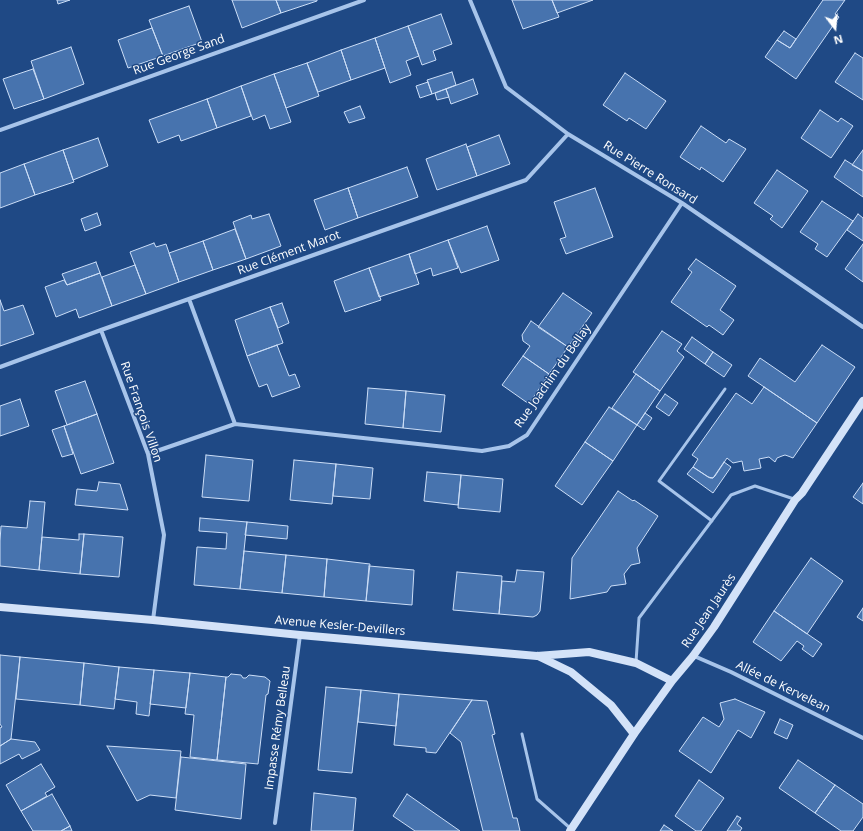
<!DOCTYPE html>
<meta charset="utf-8">
<style>
body{margin:0}
#map{position:relative;width:863px;height:831px;overflow:hidden;background:#1f4985;font-family:"Open Sans",sans-serif}
canvas{display:block}
.north{position:absolute;left:815px;top:8px;width:40px;height:40px;-webkit-text-stroke:3px #1f4985;paint-order:stroke;rotate:164deg;font-size:11px;font-weight:700;line-height:16px;text-align:center;color:#fff}
.north::after{content:'';display:block;margin:auto;width:14px;height:18px;background:#fff;clip-path:polygon(50% 0,100% 100%,50% 72%,0 100%)}
</style>
<div id="map">
<canvas width="863" height="831"></canvas>
<div class="north">N</div>
</div>
<script>
const c = document.querySelector('canvas').getContext('2d');
c.lineJoin = 'round';
function fill(path, color) {
  c.fillStyle = color;
  c.fill(path, 'evenodd');
}
function toPath(rows) {
  const path = new Path2D();
  for (const r of rows) {
    path.moveTo(r[0], r[1]);
    for (let i = 2; i < r.length; i += 2) path.lineTo(r[i], r[i + 1]);
  }
  return path;
}
function trace(path, color, width, dash) {
  c.strokeStyle = color;
  c.lineWidth = width;
  c.lineCap = dash ? 'butt' : 'round';
  c.setLineDash(dash || []);
  c.stroke(path);
}
function drawText(font, color, halo, rows, align = 'center') {
  c.font = font + ' "Open Sans",sans-serif';
  c.lineWidth = 3;
  c.setLineDash([]);
  c.textBaseline = 'middle';
  c.strokeStyle = halo;
  c.fillStyle = color;
  for (const [text, x, y, turn = 0] of rows) {
    c.save();
    c.translate(x, y);
    c.rotate((+turn || 0) * Math.PI / 180);
    c.textAlign = isNaN(turn) ? turn : align;
    if (halo) c.strokeText(text, 0, 0);
    c.fillText(text, 0, 0);
    c.restore();
  }
}
const building = toPath([
 [57,0,70,0,58,4,57,0],
 [232,0,276,0,281,13,242,28,232,0],
 [276,0,317,0,317,1,281,13,276,0],
 [512,0,552,0,559,17,523,29,512,0],
 [552,0,593,0,557,13,552,0],
 [823,0,845,0,835,14,839,17,796,79,765,57,777,40,790,48,823,0],
 [189,6,202,42,163,56,149,20,189,6],
 [441,14,452,44,433,51,436,60,422,65,408,26,441,14],
 [408,26,419,56,406,61,411,75,390,83,375,38,408,26],
 [152,28,163,56,128,68,118,40,152,28],
 [784,31,796,39,790,48,777,40,784,31],
 [375,38,385,68,351,80,341,50,375,38],
 [71,47,84,84,44,99,31,61,71,47],
 [341,50,351,80,318,92,307,63,341,50],
 [855,53,863,58,863,100,835,82,855,53],
 [307,63,319,96,286,108,274,74,307,63],
 [33,69,44,99,14,109,3,79,33,69],
 [452,72,456,85,432,94,427,80,452,72],
 [625,73,666,101,646,129,629,118,627,121,603,105,625,73],
 [274,74,291,122,270,129,265,115,253,120,241,86,274,74],
 [473,79,478,94,451,104,446,89,473,79],
 [428,82,432,94,420,98,416,86,428,82],
 [241,86,251,116,217,128,207,99,241,86],
 [446,89,449,97,437,100,435,93,446,89],
 [207,99,217,128,181,141,179,135,158,143,149,120,207,99],
 [360,106,365,118,349,123,344,112,360,106],
 [820,110,838,122,841,118,853,126,831,158,801,138,820,110],
 [701,126,726,143,729,139,746,149,723,182,701,167,700,170,680,157,701,126],
 [499,135,510,164,477,176,467,147,499,135],
 [98,138,108,166,73,180,63,150,98,138],
 [466,144,477,176,437,190,426,159,466,144],
 [63,150,74,182,35,195,24,164,63,150],
 [863,150,863,171,852,165,863,150],
 [845,160,863,171,863,197,834,177,845,160],
 [24,164,35,195,0,208,0,173,24,164],
 [407,167,418,197,358,218,348,188,407,167],
 [777,170,808,191,782,228,770,219,773,216,754,203,777,170],
 [348,188,358,218,325,230,314,200,348,188],
 [595,188,613,237,566,254,560,239,566,237,554,202,595,188],
 [822,201,853,221,827,257,815,249,818,244,800,232,822,201],
 [97,213,101,225,85,231,81,219,97,213],
 [269,214,281,246,246,259,233,222,251,215,252,219,269,214],
 [858,214,863,218,863,241,847,230,858,214],
 [487,226,499,260,461,273,448,240,487,226],
 [235,229,246,259,213,270,203,241,235,229],
 [448,240,458,268,433,276,431,268,415,274,409,254,448,240],
 [203,241,213,270,179,282,169,253,203,241],
 [154,243,156,247,166,244,179,282,146,294,130,252,154,243],
 [863,244,863,282,845,269,863,244],
 [409,254,419,284,379,297,369,268,409,254],
 [696,259,736,286,720,310,734,320,723,335,709,325,707,327,671,302,692,272,688,269,696,259],
 [96,262,100,273,67,285,62,274,96,262],
 [135,265,146,294,112,306,102,277,135,265],
 [369,268,381,300,345,312,334,281,369,268],
 [100,273,112,306,79,318,76,309,56,317,45,287,64,280,67,285,100,273],
 [563,293,592,313,568,347,538,327,563,293],
 [0,300,4,311,23,305,34,334,0,346,0,300],
 [282,303,289,323,278,328,270,307,282,303],
 [270,307,283,343,247,356,235,320,270,307],
 [531,321,568,347,549,374,523,356,530,346,523,341,522,335,531,321],
 [662,331,682,344,677,351,684,357,660,391,633,372,662,331],
 [692,337,713,352,705,364,684,349,692,337],
 [277,345,289,376,295,374,300,387,272,397,267,384,259,387,247,356,277,345],
 [822,345,855,367,817,423,748,376,760,358,795,382,822,345],
 [713,352,732,365,724,377,705,364,713,352],
 [523,356,549,374,529,404,502,385,523,356],
 [636,374,660,391,637,425,612,408,636,374],
 [85,381,97,414,67,425,55,391,85,381],
 [764,387,817,423,793,458,788,456,785,455,782,456,777,458,775,462,769,457,759,459,761,468,744,471,742,461,733,463,727,458,715,476,713,478,710,478,693,467,698,459,692,455,736,393,752,404,764,387],
 [368,388,406,391,403,428,365,424,368,388],
 [406,391,445,395,441,432,403,428,406,391],
 [665,394,678,403,669,416,656,407,665,394],
 [20,399,29,426,0,436,0,406,20,399],
 [609,407,637,425,613,461,585,442,609,407],
 [645,413,652,418,644,430,637,425,645,413],
 [97,414,114,463,81,474,64,426,97,414],
 [64,426,73,454,62,457,52,430,64,426],
 [585,442,613,461,582,505,555,486,585,442],
 [206,455,253,460,249,501,202,497,206,455],
 [294,460,336,464,332,504,290,500,294,460],
 [724,462,731,467,713,493,687,474,693,467,708,477,713,478,724,462],
 [336,464,373,468,370,499,333,496,336,464],
 [427,472,461,475,458,505,424,501,427,472],
 [461,475,503,479,500,512,458,508,461,475],
 [99,482,120,484,128,510,75,505,77,489,97,491,99,482],
 [863,483,863,504,853,497,863,483],
 [618,491,633,501,634,500,658,516,637,548,640,563,631,565,624,574,626,584,611,586,607,592,570,599,572,558,618,491],
 [30,501,45,502,39,570,0,566,0,541,1,526,27,528,30,501],
 [200,518,247,522,240,589,194,585,197,547,226,549,227,533,199,531,200,518],
 [247,522,288,526,287,539,245,535,247,522],
 [79,534,84,534,80,574,39,570,42,537,79,540,79,534],
 [84,534,123,537,119,577,80,574,84,534],
 [244,551,286,555,282,593,240,589,244,551],
 [286,555,327,559,324,597,282,593,286,555],
 [811,558,843,581,807,634,774,611,811,558],
 [327,559,370,564,366,601,324,597,327,559],
 [369,566,414,570,412,605,366,601,369,566],
 [517,570,544,572,540,611,537,615,533,617,499,614,502,581,515,582,517,570],
 [457,572,502,576,499,614,453,610,457,572],
 [863,608,863,621,857,617,863,608],
 [774,611,822,644,813,657,802,649,804,646,797,641,781,661,753,642,774,611],
 [0,655,20,657,11,739,0,746,0,728,2,727,0,724,0,655],
 [20,657,84,663,80,705,16,699,20,657],
 [84,663,119,667,114,709,80,705,84,663],
 [119,667,154,670,149,716,136,714,137,702,115,699,119,667],
 [154,670,190,673,186,708,150,704,154,670],
 [190,673,226,677,217,760,190,757,194,715,185,714,190,673],
 [231,674,241,675,243,678,246,678,249,675,265,677,270,681,268,694,266,695,258,764,217,760,226,677,228,677,231,674],
 [326,687,361,690,352,773,318,770,326,687],
 [361,690,399,694,396,726,358,722,361,690],
 [399,694,472,700,436,753,426,752,426,748,394,745,399,694],
 [735,699,765,712,751,738,738,730,711,773,679,751,703,717,719,727,724,719,720,703,735,699],
 [472,700,487,701,495,734,492,735,513,818,517,818,520,831,483,831,461,742,450,733,472,700],
 [780,719,793,725,787,739,774,733,780,719],
 [11,739,35,742,40,750,22,759,19,754,0,764,0,746,11,739],
 [107,746,181,751,176,798,150,795,137,801,107,746],
 [181,757,246,764,241,819,175,810,181,757],
 [798,760,835,785,815,813,779,788,798,760],
 [41,764,55,787,45,793,47,796,21,811,6,785,41,764],
 [699,780,724,798,701,831,696,831,675,816,699,780],
 [835,785,863,804,863,817,853,831,841,831,815,813,835,785],
 [314,793,356,798,353,831,311,831,314,793],
 [52,794,70,826,61,831,33,831,21,811,52,794],
 [407,794,460,831,415,831,393,816,407,794],
 [737,816,741,818,737,824,742,828,740,831,727,831,737,816],
 [664,825,673,831,660,831,664,825],
 [70,826,72,831,61,831,70,826]
]);
fill(building, '#4773ae');
trace(building, '#ccdef7', 1);
trace(toPath([
 [712,521,659,481,725,389],
 [636,662,639,618,731,495,755,486,794,499],
 [522,734,537,799,570,828]
]), '#a7c4ea', 3);
trace(toPath([
 [470,0,506,87,568,134,682,203,863,327],
 [0,130,364,0],
 [189,299,235,424],
 [101,330,148,454,164,535,153,620],
 [0,367,101,330,526,180,568,134],
 [148,454,235,424,482,451,509,446,527,435,682,203],
 [694,656,731,672,863,738],
 [275,823,300,635]
]), '#a7c4ea', 4);
trace(toPath([
 [0,607,153,620,300,635,537,656,589,652,636,663,672,681],
 [538,656,571,672,611,705,634,734],
 [570,831,634,734,672,681,693,656,714,627,795,500,802,493,863,401]
]), '#d3e2f8', 8);
drawText('12px', '#fff', '#1f4985', [
 ["Rue George Sand",179,55,-20],
 ["Rue Pierre Ronsard",650,173,32],
 ["Rue Clément Marot",289,253,-20],
 ["Rue Joachim du Bellay",553,376,-55],
 ["Rue François Villon",141,412,71],
 ["Rue Jean Jaurès",709,611,-56],
 ["Avenue Kesler-Devillers",340,626,5],
 ["Allée de Kervelean",783,687,26],
 ["Impasse Rémy Belleau",278,728,-82]
]);
</script>
